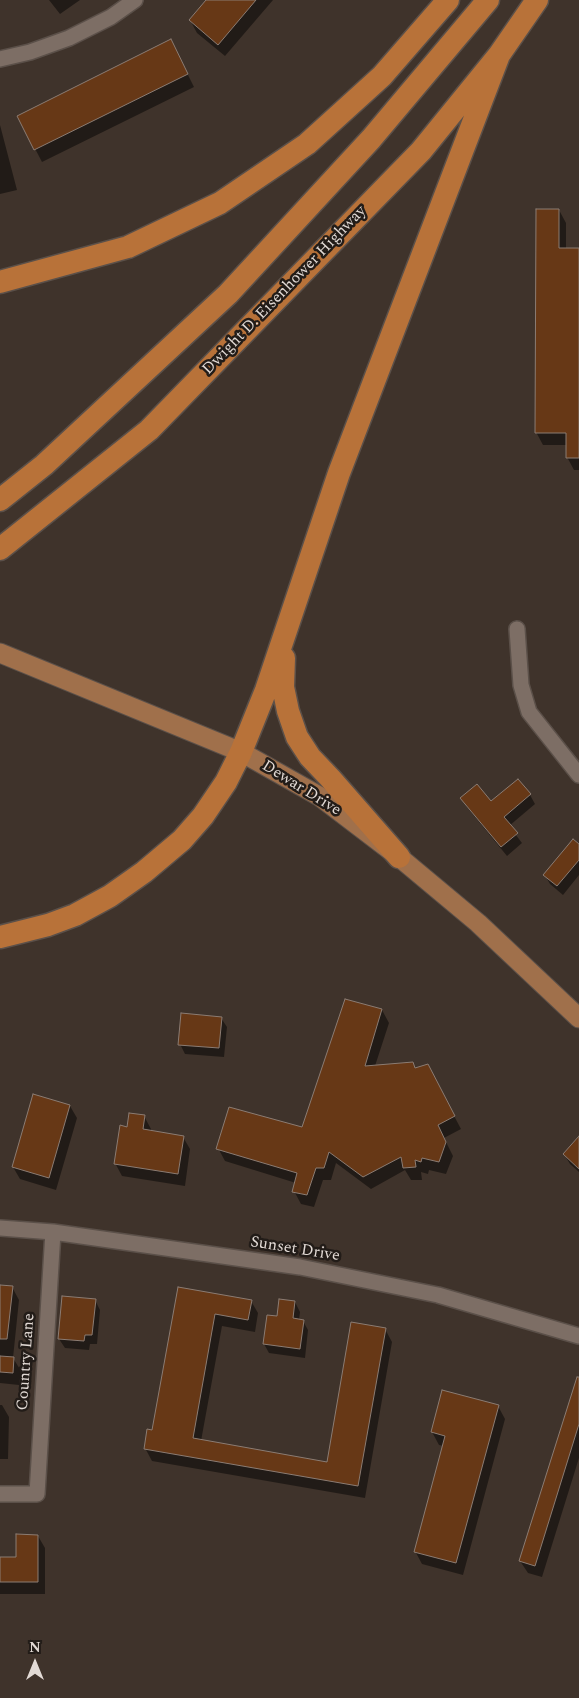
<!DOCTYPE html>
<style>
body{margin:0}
#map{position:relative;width:579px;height:1698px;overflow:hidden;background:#3f332b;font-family:Spectral,serif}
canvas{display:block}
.north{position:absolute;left:10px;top:1638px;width:50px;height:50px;-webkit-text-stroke:4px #221c18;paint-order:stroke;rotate:0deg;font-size:14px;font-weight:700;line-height:20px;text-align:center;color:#e2dad5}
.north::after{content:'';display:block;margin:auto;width:18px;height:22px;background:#e2dad5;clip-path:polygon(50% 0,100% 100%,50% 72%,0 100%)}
</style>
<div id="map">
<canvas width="579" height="1698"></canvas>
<div class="north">N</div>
</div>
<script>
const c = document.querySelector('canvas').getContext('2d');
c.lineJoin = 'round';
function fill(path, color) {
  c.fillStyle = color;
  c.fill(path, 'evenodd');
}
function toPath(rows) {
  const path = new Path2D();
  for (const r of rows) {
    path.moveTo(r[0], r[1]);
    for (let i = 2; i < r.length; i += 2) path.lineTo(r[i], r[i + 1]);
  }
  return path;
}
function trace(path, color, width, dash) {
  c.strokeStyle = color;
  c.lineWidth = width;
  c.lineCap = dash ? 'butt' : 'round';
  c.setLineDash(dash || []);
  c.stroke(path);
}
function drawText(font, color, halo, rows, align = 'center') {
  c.font = font + ' Spectral,serif';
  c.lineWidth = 5;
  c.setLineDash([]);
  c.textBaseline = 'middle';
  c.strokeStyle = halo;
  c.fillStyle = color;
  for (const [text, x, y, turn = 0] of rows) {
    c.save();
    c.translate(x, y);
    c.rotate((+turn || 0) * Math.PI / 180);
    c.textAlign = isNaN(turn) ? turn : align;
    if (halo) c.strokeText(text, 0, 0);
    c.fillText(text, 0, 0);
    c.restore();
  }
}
fill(toPath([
 [49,0,80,0,60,14],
 [207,0,273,0,225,56,197,33,190,20],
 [177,53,194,87,42,162,18,116],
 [0,125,17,190,0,194],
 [559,210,566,223,566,250,579,250,579,470,574,470,567,457,567,445,543,445,536,432],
 [530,795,535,804,509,826,522,843,507,856,467,807,462,798,491,803],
 [579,846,579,875,563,895,550,884,545,875],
 [382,1010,389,1023,375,1066,412,1063,416,1069,434,1078,461,1129,444,1138,453,1156,446,1174,429,1170,428,1174,421,1172,422,1180,411,1180,405,1170,371,1189,336,1163,331,1180,323,1180,314,1207,301,1204,294,1191,296,1183,225,1161,218,1148,303,1129],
 [221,1018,227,1027,224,1057,185,1054,180,1044],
 [70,1106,77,1118,56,1190,20,1179,13,1167],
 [144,1116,151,1129,151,1132,183,1137,190,1149,185,1186,122,1176,115,1163],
 [579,1141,579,1172,570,1164,564,1154],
 [0,1286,12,1287,19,1300,13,1358,21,1371,19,1385,0,1383],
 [179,1288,251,1301,258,1313,255,1332,222,1326,201,1441,328,1463,385,1329,392,1342,365,1498,152,1461,145,1448,153,1431],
 [95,1300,100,1310,97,1344,90,1344,89,1350,65,1348,59,1339],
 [295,1302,300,1312,299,1320,303,1321,308,1330,305,1358,269,1353,264,1344,278,1317],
 [579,1397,579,1458,542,1577,528,1573,520,1561],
 [0,1405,2,1405,9,1417,8,1459,0,1459],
 [498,1406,505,1419,463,1575,422,1564,415,1551,444,1446,439,1445,432,1432],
 [38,1536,45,1548,45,1594,0,1594,0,1558,17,1558]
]), '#0007');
const building = toPath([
 [206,0,256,0,218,45,189,20,206,0],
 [171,39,188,74,34,150,17,116,171,39],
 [536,209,559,209,559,248,579,248,579,458,566,458,566,433,535,433,536,209],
 [518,779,531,794,504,817,518,833,501,847,460,798,477,784,491,801,518,779],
 [573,839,579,844,579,860,557,886,543,875,573,839],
 [345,999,382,1009,365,1066,413,1062,415,1068,428,1064,455,1116,438,1125,446,1142,439,1162,422,1158,421,1162,415,1160,416,1167,403,1168,401,1157,363,1177,329,1152,324,1168,316,1168,307,1195,292,1192,297,1173,216,1149,229,1107,302,1127,345,999],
 [181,1013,222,1017,219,1048,178,1045,181,1013],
 [33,1094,70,1105,49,1178,12,1167,33,1094],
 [129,1113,145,1115,143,1129,184,1136,178,1174,114,1164,120,1125,127,1127,129,1113],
 [579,1136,579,1169,563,1154,579,1136],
 [0,1285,13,1286,7,1339,0,1339,0,1285],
 [178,1287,252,1300,248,1320,215,1314,193,1438,327,1462,351,1322,386,1328,358,1486,144,1449,147,1429,152,1430,178,1287],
 [62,1296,96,1299,92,1335,85,1335,84,1341,58,1339,62,1296],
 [279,1299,295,1301,293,1318,304,1320,300,1349,263,1344,267,1315,277,1316,279,1299],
 [0,1356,14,1357,13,1373,0,1372,0,1356],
 [577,1377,579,1377,579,1424,535,1566,519,1561,577,1377],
 [442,1390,499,1405,456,1563,414,1552,445,1436,431,1432,442,1390],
 [16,1534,38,1535,38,1582,0,1582,0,1557,16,1557,16,1534]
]);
fill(building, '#673816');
trace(building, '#8b7c73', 1);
const minor = toPath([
 [0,59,30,52,69,38,111,17,135,0],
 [517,629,521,685,529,712,579,775],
 [0,1228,53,1232,300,1267,438,1295,579,1336],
 [0,1494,37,1494,53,1232]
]);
const major = toPath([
 [0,653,241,752,319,796,399,857,478,923,579,1018]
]);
const highway = toPath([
 [0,282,128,247,220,203,307,144,382,76,448,0],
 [0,500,44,465,228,294,371,139,488,0],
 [0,549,149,430,421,151,499,55,537,0],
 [284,658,283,687,288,711,297,737,310,757,330,778,399,857],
 [0,937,48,925,75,915,110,896,144,872,182,840,203,816,226,782,241,752,266,690,339,473,499,55]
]);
trace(minor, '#5b5049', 18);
trace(major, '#5b5049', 21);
trace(highway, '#5b5049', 25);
trace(minor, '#7d6e65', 15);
trace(major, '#a0704b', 19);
trace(highway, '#b87239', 22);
drawText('16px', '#e2dad5', '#221c18', [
 ["Dwight D. Eisenhower Highway",285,291,-46],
 ["Dewar Drive",301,789,32],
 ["Sunset Drive",295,1250,9],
 ["Country Lane",27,1362,-86]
]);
</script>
